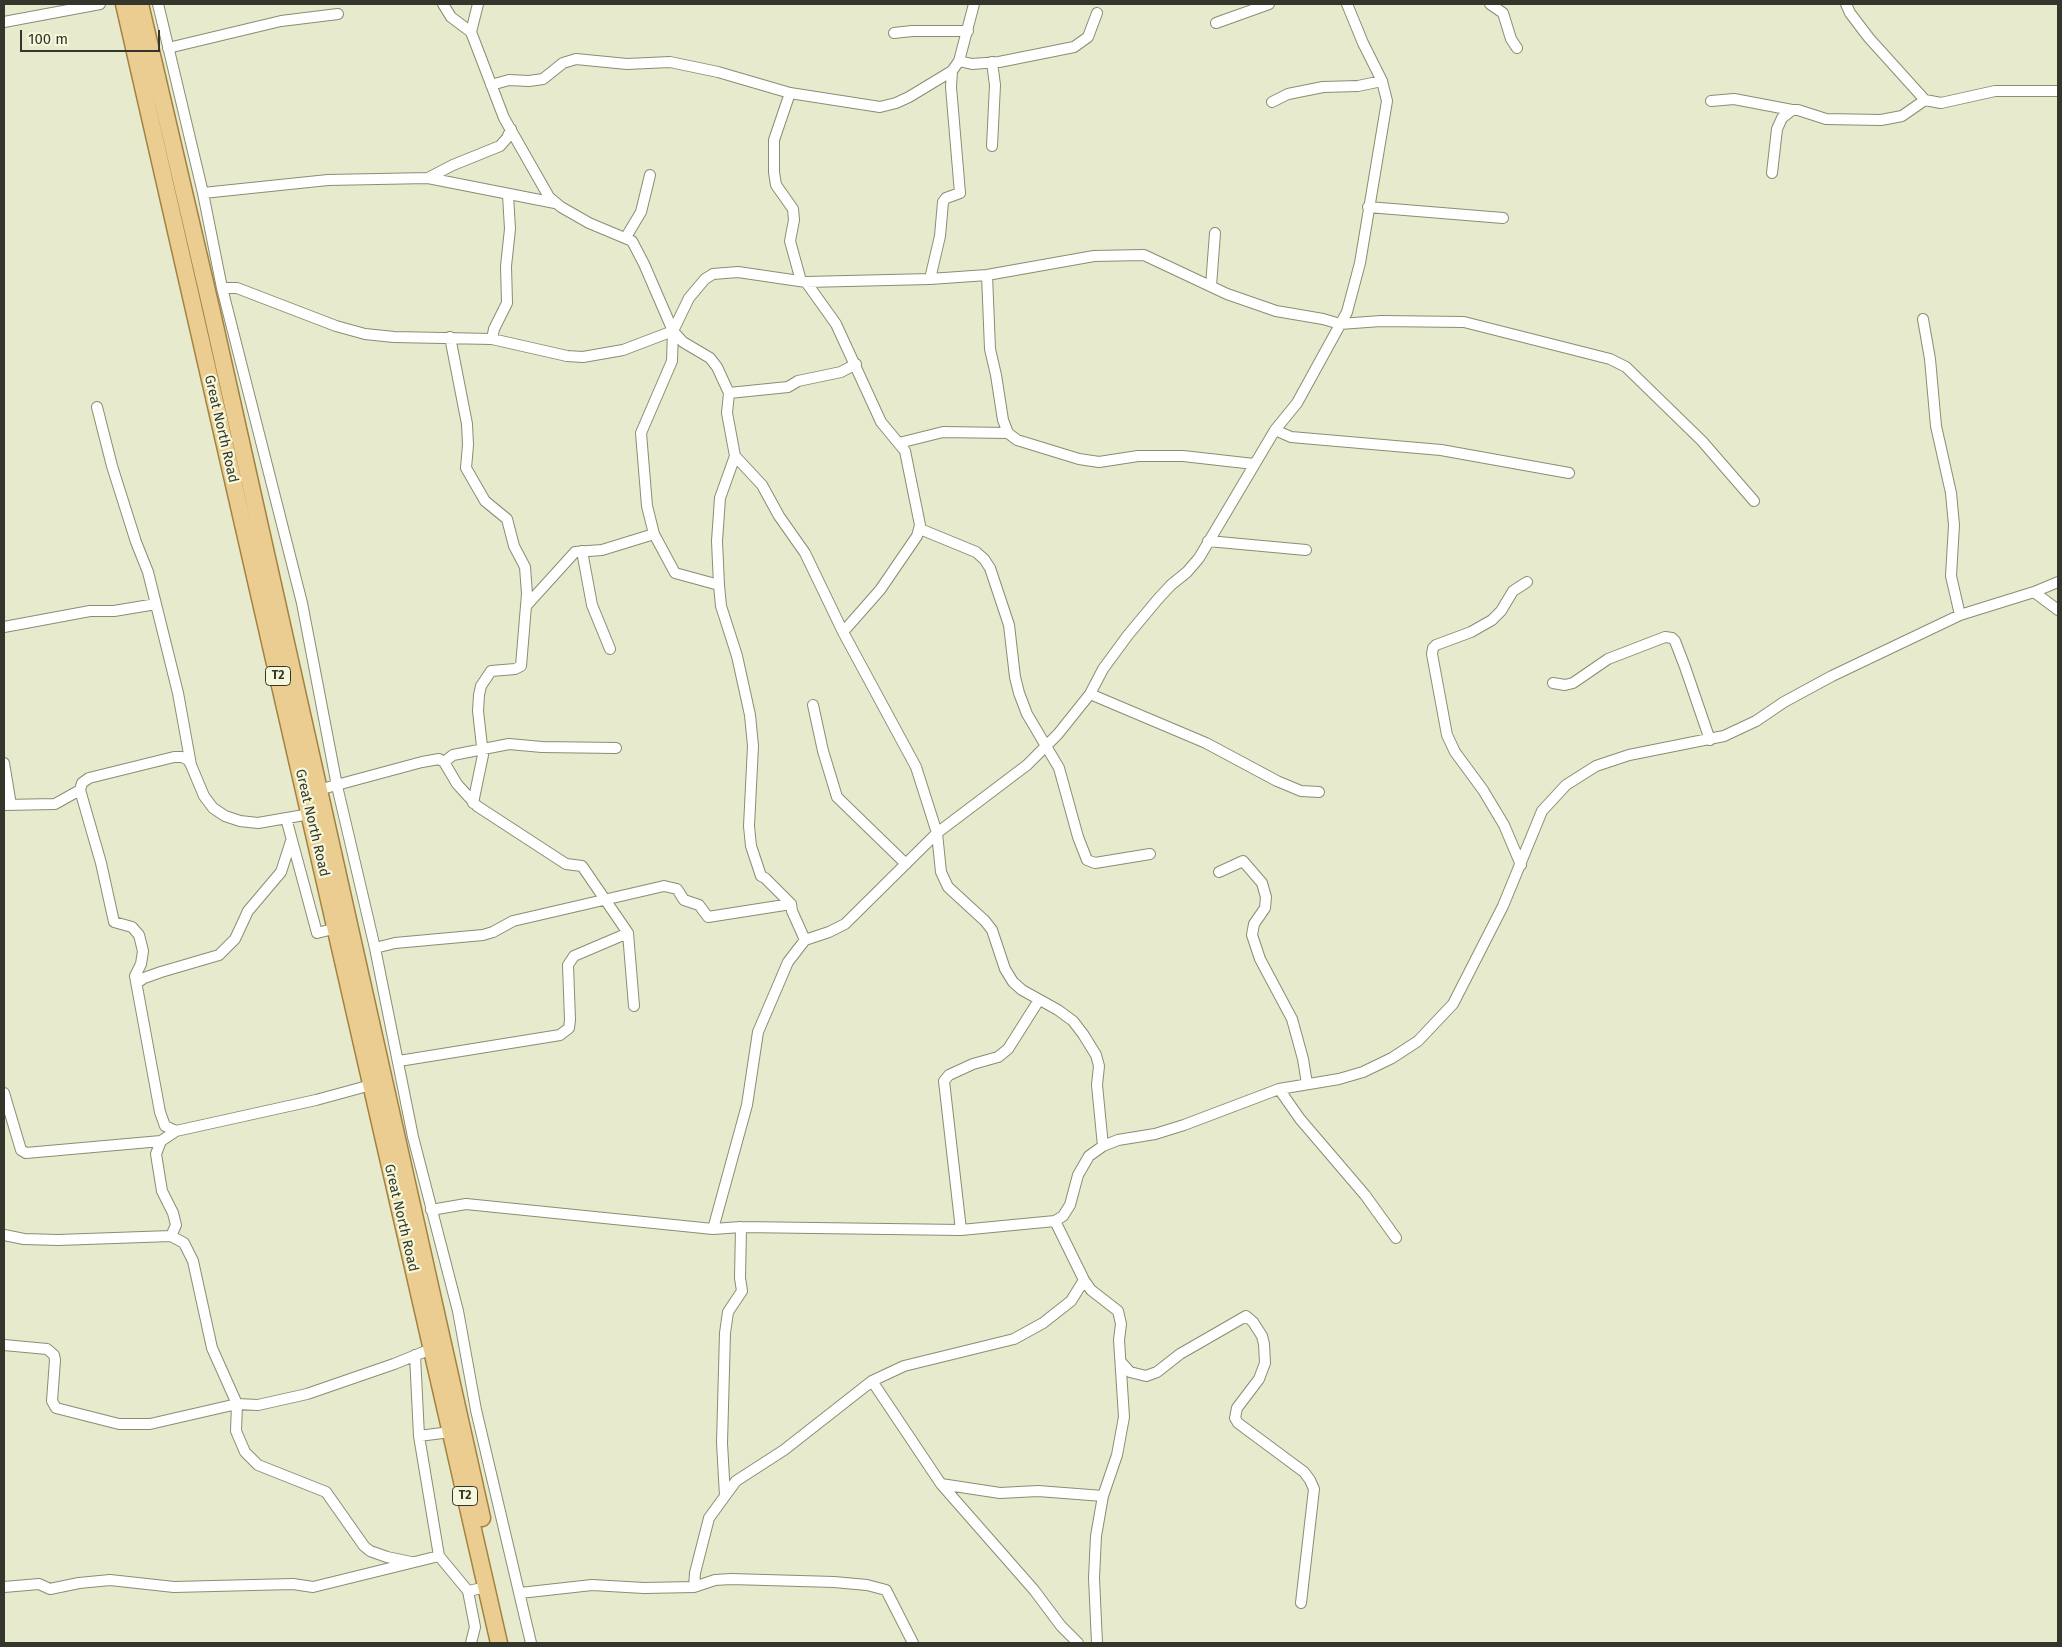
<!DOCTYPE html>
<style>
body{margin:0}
#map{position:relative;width:2062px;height:1647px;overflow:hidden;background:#e8eace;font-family:"Fira Sans",sans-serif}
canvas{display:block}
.frame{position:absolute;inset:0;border:5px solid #35362b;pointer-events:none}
.scale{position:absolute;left:20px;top:30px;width:140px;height:22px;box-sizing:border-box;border:2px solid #35362b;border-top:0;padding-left:6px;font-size:15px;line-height:18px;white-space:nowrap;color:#35362b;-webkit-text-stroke:4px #f6f8db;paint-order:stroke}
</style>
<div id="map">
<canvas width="2062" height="1647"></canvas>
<div class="frame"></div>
<div class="scale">100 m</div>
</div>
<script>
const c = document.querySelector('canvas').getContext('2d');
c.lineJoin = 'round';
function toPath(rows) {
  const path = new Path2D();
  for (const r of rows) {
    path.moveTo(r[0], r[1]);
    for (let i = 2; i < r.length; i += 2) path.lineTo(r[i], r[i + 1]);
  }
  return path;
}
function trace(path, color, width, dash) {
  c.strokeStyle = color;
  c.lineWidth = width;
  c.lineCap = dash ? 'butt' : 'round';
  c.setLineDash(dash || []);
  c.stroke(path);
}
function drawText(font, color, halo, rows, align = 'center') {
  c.font = font + ' "Fira Sans",sans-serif';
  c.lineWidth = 4.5;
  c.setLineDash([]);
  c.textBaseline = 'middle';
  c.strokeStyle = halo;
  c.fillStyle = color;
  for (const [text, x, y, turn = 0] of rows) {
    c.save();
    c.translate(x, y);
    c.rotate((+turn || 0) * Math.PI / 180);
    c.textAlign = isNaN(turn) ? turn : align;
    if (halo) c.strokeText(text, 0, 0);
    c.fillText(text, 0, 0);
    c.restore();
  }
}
const street = toPath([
 [158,4,203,193,222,288,302,603,337,786,375,948,413,1137,458,1311,476,1410,531,1643],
 [443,4,451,17,471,32,504,118,549,197,561,207,589,223,632,241,644,264,673,331,683,342,710,358,717,367,729,393,727,413,735,456,762,485,779,516,805,553,843,632,916,767,937,833,941,872,948,887,985,921,992,930,1005,969,1013,982,1022,990,1058,1010,1073,1021,1083,1034,1096,1055,1099,1066,1097,1085,1103,1146],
 [1490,4,1503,13,1511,39,1517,48],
 [1846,4,1850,13,1869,38,1925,100,1941,103,1995,91,2058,91],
 [4,22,100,4],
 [1216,23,1269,4],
 [471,32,478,4],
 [894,33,912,31,968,31],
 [168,48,281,21,338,14],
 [959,61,972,64,999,62,1074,47,1088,37,1097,13],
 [992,62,995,85,992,146],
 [491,85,509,80,529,81,543,79,563,63,576,59,627,64,670,62,718,72,790,93,880,107,896,103,909,97,952,71],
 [790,93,774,140,774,172,776,185,793,209,794,220,790,241,801,281],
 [1711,101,1734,99,1792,110],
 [1272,102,1288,94,1323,87,1358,86,1382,81],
 [1772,173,1777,129,1782,118,1792,110,1798,110,1826,119,1881,120,1902,116,1925,100],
 [428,178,453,165,500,146,507,138,511,129],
 [203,193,328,180,428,178,555,203],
 [1368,207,1503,218],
 [626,237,641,212,650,175],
 [987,275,990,349,996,375,1003,420,1008,433,1017,440,1079,459,1099,462,1138,456,1183,456,1254,464],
 [930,279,940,236,943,202,946,198,960,193,951,87,952,71,959,61,974,4],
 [806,282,836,324,881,422,905,451,920,525,917,536,880,590,843,632],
 [1211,286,1215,233],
 [222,288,237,288,336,326,365,334,394,337,492,339,567,356,583,357,623,350,673,331,689,298,705,279,713,274,738,272,806,282,930,279,987,275,1094,256,1144,255,1227,294,1276,311,1323,319,1340,324,1381,321,1464,322,1610,359,1626,367,1702,441,1754,501],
 [1923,319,1930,359,1936,426,1951,493,1954,525,1951,576,1960,615],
 [673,331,672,361,641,433,647,506,654,534,675,573,719,585],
 [450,337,467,424,468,445,466,468,485,501,507,519,514,546,525,567,527,594,521,666,515,669,491,671,481,686,479,695,478,711,483,755,473,803],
 [492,339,494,329,507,303,506,266,510,229,508,195],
 [729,393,788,387,798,381,841,372,856,364],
 [97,407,112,466,136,542,148,572,178,693,191,765],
 [1275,430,1291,437,1441,450,1569,473],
 [899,443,943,432,1008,433],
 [735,456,720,498,717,541,719,585,721,606,737,656,750,715,753,746,749,826,751,846,761,876,765,878,791,904,792,911,805,940],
 [920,529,976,552,984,559,990,568,1009,625,1015,677,1019,693,1027,714,1059,768,1078,837,1087,860,1095,863,1150,854],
 [1208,541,1306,550],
 [582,551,592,605,610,649],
 [2034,592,2058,610],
 [527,605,575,552,602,550,654,534],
 [4,627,90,611,114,611,156,604],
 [1553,683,1565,685,1573,683,1608,659,1665,637,1672,638,1675,641,1685,667,1710,740],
 [1090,694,1206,743,1277,781,1301,791,1319,792],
 [813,705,823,751,837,797,906,864],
 [4,763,11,805],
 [80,790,101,863,114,922,132,927,139,935,143,951,141,964,135,976,160,1112,165,1126,176,1131],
 [318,790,422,762,439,759,444,762,453,755,509,744,542,747,616,748],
 [4,805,55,804,80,790,82,783,89,778,174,757,182,757,188,760,191,765,204,796,213,808,225,816,240,821,258,823,310,814],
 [286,818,317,933,337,928],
 [1521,865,1504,825,1483,790,1455,752,1447,735,1432,654,1433,648,1436,645,1471,632,1492,620,1501,611,1513,591,1527,582],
 [1219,872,1243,861,1262,883,1266,897,1265,908,1254,924,1252,935,1260,959,1292,1019,1303,1059,1307,1084],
 [628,933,634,1006],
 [375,948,395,943,483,935,493,932,513,921,664,886,677,889,684,900,699,905,708,917,791,904],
 [137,983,144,978,161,972,219,955,235,939,248,911,281,872,291,841],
 [399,1061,560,1035,569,1028,570,1020,568,965,574,956,628,933,582,866,566,864,477,806,457,784,444,762],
 [1279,1089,1300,1119,1365,1195,1396,1238],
 [4,1093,21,1150,26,1153,161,1141,176,1131,316,1100,371,1085],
 [161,1141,156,1154,162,1191,173,1213,176,1225,171,1236],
 [431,1210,466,1204,713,1229,741,1227,961,1230,1055,1221,1063,1216,1070,1205,1078,1175,1089,1156,1103,1146,1118,1140,1155,1134,1184,1125,1279,1089,1339,1079,1363,1072,1392,1058,1418,1041,1453,1004,1503,906,1542,811,1566,785,1596,766,1629,755,1724,736,1756,721,1784,702,1832,676,1960,615,2034,592,2058,582],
 [1055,1221,1084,1280,1091,1290,1118,1311,1121,1324,1119,1340,1124,1417,1117,1455,1103,1496,1096,1536,1094,1578,1097,1643],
 [713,1229,747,1105,758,1032,788,962,805,940,829,932,845,924,937,833,1027,765,1058,734,1090,694,1103,669,1128,635,1158,599,1171,585,1187,572,1199,558,1275,430,1297,403,1347,312,1360,263,1387,101,1382,81,1363,43,1347,4],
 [961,1230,944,1081,949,1075,973,1064,998,1057,1008,1049,1039,1000],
 [4,1235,24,1239,58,1240,171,1236,184,1243,193,1261,212,1348,237,1404,236,1431,245,1452,258,1465,326,1492,364,1546,370,1551,387,1557,411,1562],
 [4,1345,47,1349,54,1355,55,1360,52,1401,56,1408,119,1424,150,1424,237,1404,258,1405,307,1394,394,1364,431,1349],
 [415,1355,419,1436,439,1556,468,1591],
 [1121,1362,1130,1372,1146,1376,1157,1372,1180,1354,1246,1316,1253,1322,1262,1336,1264,1344,1265,1363,1259,1379,1237,1408,1235,1418,1238,1423,1304,1472,1310,1480,1314,1489,1301,1603],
 [872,1381,941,1484,1034,1590,1061,1626,1078,1643],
 [419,1436,450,1432],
 [941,1484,1000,1493,1038,1491,1103,1496],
 [725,1496,722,1443,725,1333,728,1312,742,1291,740,1278,741,1227],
 [4,1587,39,1584,50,1589,79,1583,110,1580,174,1587,293,1584,313,1587,439,1556],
 [694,1587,695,1573,709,1518,736,1481,784,1450,872,1381,904,1366,1014,1339,1043,1323,1071,1301,1084,1280],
 [520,1593,592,1585,644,1588,694,1587,715,1580,731,1579,834,1582,867,1585,886,1590,913,1643],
 [471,1643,475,1627,468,1591,487,1587]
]);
const primary = toPath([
 [124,4,499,1643],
 [140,4,211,308,482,1518]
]);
trace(street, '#8b8d73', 12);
trace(primary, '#a2823e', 19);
trace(street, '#fff', 10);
trace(primary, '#ebcd92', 16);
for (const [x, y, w] of [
 [278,676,25],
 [465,1496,25]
]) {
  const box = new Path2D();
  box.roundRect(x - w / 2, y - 9.5, w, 19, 4);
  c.fillStyle = '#f6f8db';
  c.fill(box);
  trace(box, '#35362b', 1);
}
drawText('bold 12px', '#35362b', null, [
 ["T2",278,676],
 ["T2",465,1496]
]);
drawText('14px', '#35362b', '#f6f8db', [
 ["Great North Road",221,429,77],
 ["Great North Road",312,823,77],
 ["Great North Road",401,1218,77]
]);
</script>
